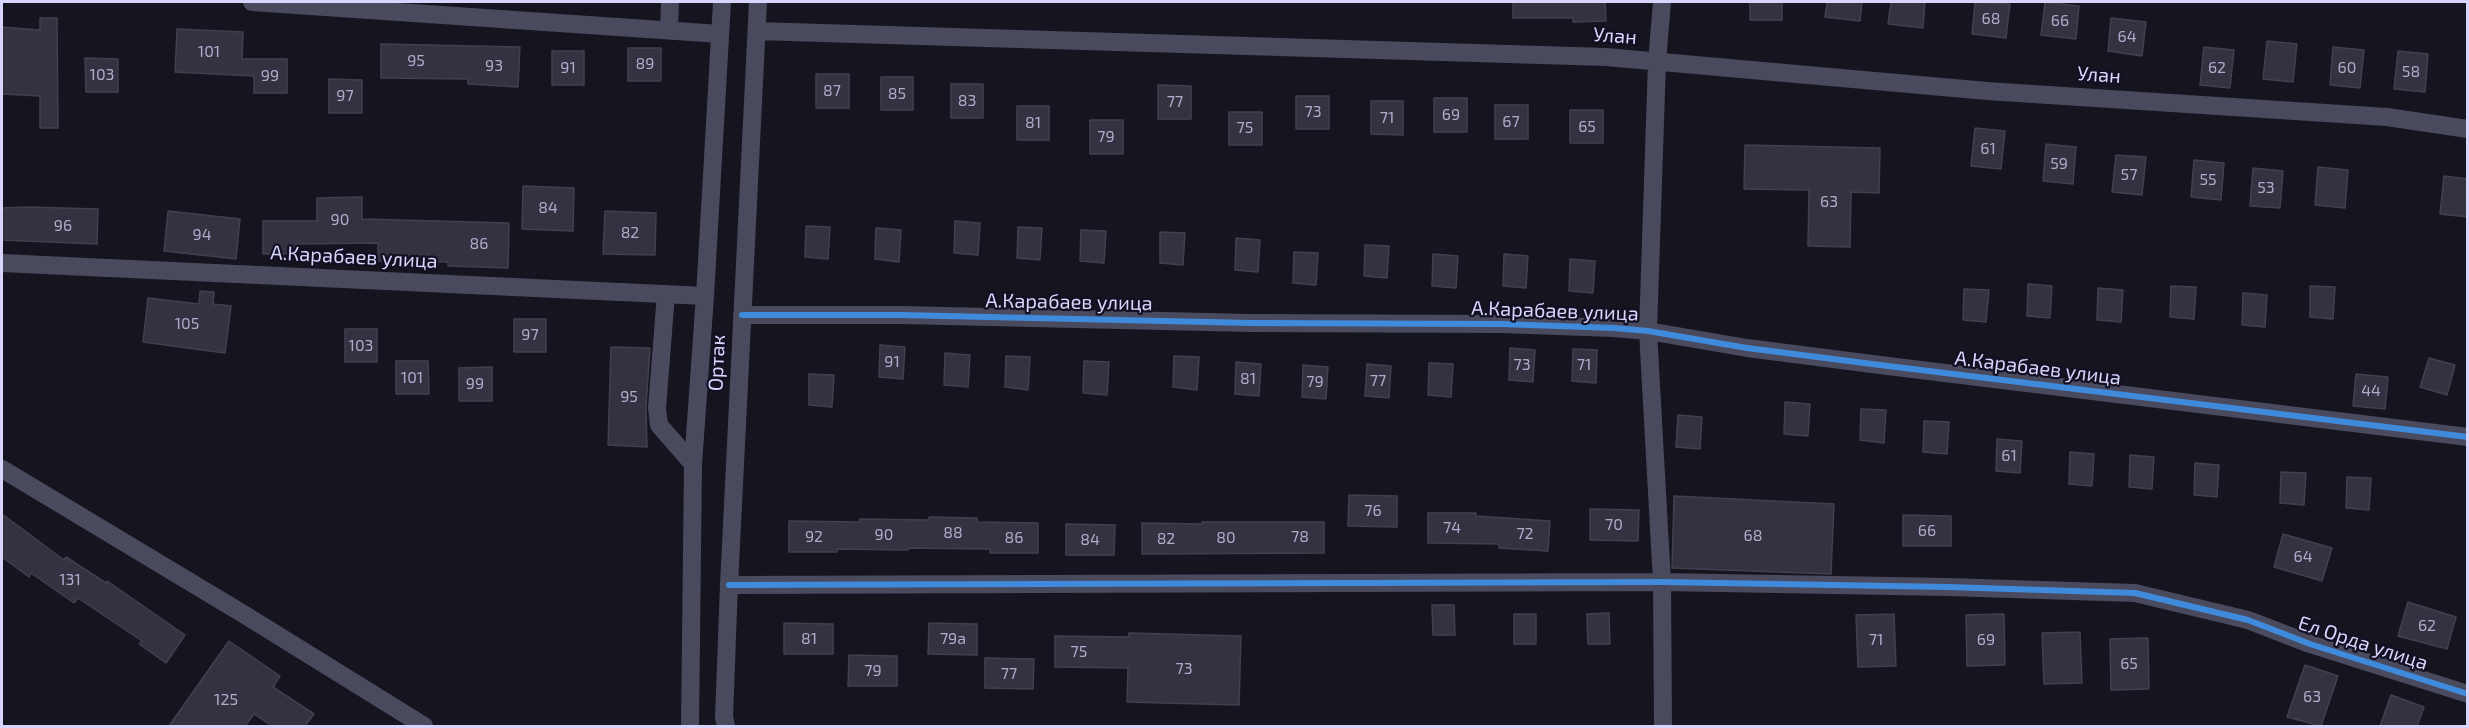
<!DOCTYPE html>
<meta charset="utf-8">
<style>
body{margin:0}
#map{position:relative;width:2469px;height:728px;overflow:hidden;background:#16141e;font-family:"Exo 2",sans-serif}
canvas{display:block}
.frame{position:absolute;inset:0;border:3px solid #d7d5fc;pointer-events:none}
</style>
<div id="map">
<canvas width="2469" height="728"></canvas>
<div class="frame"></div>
</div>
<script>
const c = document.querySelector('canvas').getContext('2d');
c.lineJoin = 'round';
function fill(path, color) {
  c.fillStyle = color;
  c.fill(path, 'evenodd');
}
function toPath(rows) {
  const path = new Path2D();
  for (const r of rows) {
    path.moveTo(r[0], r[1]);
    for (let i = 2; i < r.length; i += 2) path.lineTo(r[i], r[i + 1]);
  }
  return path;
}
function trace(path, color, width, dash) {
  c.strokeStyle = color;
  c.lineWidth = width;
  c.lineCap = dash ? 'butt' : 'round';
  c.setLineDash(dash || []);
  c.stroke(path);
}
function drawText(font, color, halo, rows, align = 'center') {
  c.font = font + ' "Exo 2",sans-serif';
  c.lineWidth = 4.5;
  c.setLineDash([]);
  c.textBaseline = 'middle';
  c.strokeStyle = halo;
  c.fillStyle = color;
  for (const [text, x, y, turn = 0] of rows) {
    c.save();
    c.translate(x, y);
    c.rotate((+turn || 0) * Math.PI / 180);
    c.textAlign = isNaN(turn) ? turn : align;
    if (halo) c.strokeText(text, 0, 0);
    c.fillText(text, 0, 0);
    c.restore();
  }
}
const building = toPath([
 [1513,2,1605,2,1606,21,1573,22,1573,18,1513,18,1513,2],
 [1750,2,1782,2,1782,20,1750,20,1750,2],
 [1827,2,1862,2,1860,21,1825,17,1827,2],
 [1891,2,1925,2,1923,28,1888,24,1891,2],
 [1975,2,2010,4,2006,38,1972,34,1975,2],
 [2045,2,2079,6,2076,39,2041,35,2045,2],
 [40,18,57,18,58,128,40,128,40,96,2,94,2,27,40,30,40,18],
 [2111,18,2146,22,2142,56,2108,51,2111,18],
 [177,29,243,32,242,59,287,59,287,93,254,93,254,76,175,72,177,29],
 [2267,41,2297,44,2293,82,2263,79,2267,41],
 [381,44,520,47,518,87,468,84,468,79,381,78,381,44],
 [2204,47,2234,50,2230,88,2200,85,2204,47],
 [2333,47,2364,50,2360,88,2330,85,2333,47],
 [628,48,661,48,661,81,628,81,628,48],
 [552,51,584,51,584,85,552,85,552,51],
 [2398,51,2428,54,2425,92,2394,89,2398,51],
 [85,58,118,59,118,92,86,92,85,58],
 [816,74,849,74,849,108,816,108,816,74],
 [881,77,913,77,913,110,881,110,881,77],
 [329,79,362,80,362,113,329,113,329,79],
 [951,84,983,84,983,118,951,118,951,84],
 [1158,85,1191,86,1191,119,1158,119,1158,85],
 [1296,96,1329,96,1329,129,1296,129,1296,96],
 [1434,98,1467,98,1467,132,1434,132,1434,98],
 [1371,101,1403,101,1403,135,1371,134,1371,101],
 [1495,105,1528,105,1528,139,1495,139,1495,105],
 [1017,106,1049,106,1049,140,1017,140,1017,106],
 [1570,110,1603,110,1603,143,1570,143,1570,110],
 [1229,112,1262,112,1262,145,1229,145,1229,112],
 [1090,120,1123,120,1123,154,1090,154,1090,120],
 [1975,128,2005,131,2001,169,1971,166,1975,128],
 [2046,144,2076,147,2073,184,2043,181,2046,144],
 [1745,145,1880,148,1879,193,1851,192,1850,247,1808,246,1809,190,1744,189,1745,145],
 [2116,155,2146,157,2142,195,2112,192,2116,155],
 [2194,160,2224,163,2221,200,2191,197,2194,160],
 [2318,167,2348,170,2345,208,2315,205,2318,167],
 [2253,168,2283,171,2280,208,2250,206,2253,168],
 [2444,176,2468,179,2468,217,2440,214,2444,176],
 [523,186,574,188,573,231,522,229,523,186],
 [362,197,362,219,509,223,508,268,448,266,448,262,378,261,378,243,296,244,296,254,263,254,263,221,317,221,317,198,362,197],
 [29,207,98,209,97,244,2,240,2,208,29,207],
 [168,211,240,219,236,259,164,251,168,211],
 [605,211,656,213,655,255,603,254,605,211],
 [955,221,980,223,978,255,954,253,955,221],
 [806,226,830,227,828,259,805,257,806,226],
 [1018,227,1042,228,1040,260,1017,258,1018,227],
 [876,228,901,230,899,262,875,259,876,228],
 [1081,230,1106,231,1104,263,1080,261,1081,230],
 [1160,232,1185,233,1183,265,1160,263,1160,232],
 [1236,238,1260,240,1258,272,1235,270,1236,238],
 [1365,245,1389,246,1387,278,1364,276,1365,245],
 [1294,252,1318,253,1316,285,1293,283,1294,252],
 [1433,254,1458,256,1456,288,1432,286,1433,254],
 [1504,254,1528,256,1526,288,1503,286,1504,254],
 [1570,259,1595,261,1593,293,1569,291,1570,259],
 [2028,284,2052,286,2050,318,2027,316,2028,284],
 [2171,286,2196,287,2194,319,2170,317,2171,286],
 [2310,286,2335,287,2333,319,2310,317,2310,286],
 [2098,288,2123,290,2121,322,2097,320,2098,288],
 [1964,289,1989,290,1986,322,1963,320,1964,289],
 [200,291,214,292,213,304,231,306,225,353,143,342,148,298,199,304,200,291],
 [2243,293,2267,295,2265,327,2242,325,2243,293],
 [514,319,546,319,546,352,514,352,514,319],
 [345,329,377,329,377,362,345,362,345,329],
 [880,345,905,347,903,379,879,377,880,345],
 [611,347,650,348,646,407,647,447,608,445,611,347],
 [1510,348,1535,350,1533,382,1509,380,1510,348],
 [1573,349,1597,350,1596,383,1572,381,1573,349],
 [945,353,970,355,968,387,944,385,945,353],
 [1006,356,1030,357,1028,390,1005,387,1006,356],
 [1174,356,1199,357,1197,390,1173,387,1174,356],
 [2429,358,2455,365,2447,395,2420,387,2429,358],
 [396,361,428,361,429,394,396,394,396,361],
 [1084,361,1109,362,1107,395,1083,393,1084,361],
 [1236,362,1261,364,1259,396,1235,394,1236,362],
 [1429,363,1453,364,1451,397,1428,395,1429,363],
 [1367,364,1391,366,1389,398,1365,396,1367,364],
 [1303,365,1328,367,1326,399,1302,397,1303,365],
 [492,367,492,401,459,401,459,368,492,367],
 [809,374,834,375,832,407,809,405,809,374],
 [2356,374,2388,377,2385,409,2353,406,2356,374],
 [1785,402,1810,404,1808,436,1784,434,1785,402],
 [1861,409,1886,410,1884,443,1860,440,1861,409],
 [1678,415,1702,417,1700,449,1676,447,1678,415],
 [1924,421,1949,422,1947,454,1923,452,1924,421],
 [1997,439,2022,441,2020,473,1996,471,1997,439],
 [2070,452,2094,454,2092,486,2069,484,2070,452],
 [2130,455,2154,457,2152,489,2129,487,2130,455],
 [2195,463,2219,465,2217,497,2194,495,2195,463],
 [2281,472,2306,473,2304,505,2280,503,2281,472],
 [2347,477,2371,478,2369,510,2346,508,2347,477],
 [1349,495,1397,496,1397,527,1348,526,1349,495],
 [1674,496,1834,504,1831,574,1672,568,1674,496],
 [1590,509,1639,510,1638,541,1590,540,1590,509],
 [1428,513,1476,513,1476,516,1550,521,1548,551,1499,548,1499,544,1428,543,1428,513],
 [2,514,64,560,66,557,106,583,107,581,185,635,166,663,139,644,142,641,78,598,74,603,31,573,29,577,2,557,2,514],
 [1903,515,1951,516,1951,546,1903,546,1903,515],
 [929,517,977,518,977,522,1038,523,1038,553,990,553,990,549,908,548,908,550,837,549,837,552,789,552,789,521,860,522,860,519,929,520,929,517],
 [1202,522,1324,522,1324,553,1142,554,1142,523,1202,524,1202,522],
 [1066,524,1115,525,1114,555,1066,555,1066,524],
 [2283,534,2332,548,2322,581,2274,567,2283,534],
 [2408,602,2456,617,2447,649,2398,636,2408,602],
 [1432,605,1454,605,1455,635,1433,635,1432,605],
 [1609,613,1610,644,1588,644,1587,614,1609,613],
 [1514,614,1536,614,1536,644,1514,644,1514,614],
 [1894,614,1896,666,1858,667,1856,615,1894,614],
 [2004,614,2005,665,1967,666,1966,615,2004,614],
 [784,623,833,624,833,654,784,654,784,623],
 [929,623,977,624,977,655,928,654,929,623],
 [2080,632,2082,683,2044,684,2042,633,2080,632],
 [1129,633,1241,636,1239,705,1127,702,1128,668,1055,667,1055,636,1129,637,1129,633],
 [2148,638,2149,689,2111,690,2110,639,2148,638],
 [229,641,280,676,273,687,314,714,305,726,272,726,254,714,245,726,169,726,229,641],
 [849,655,897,656,897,686,848,686,849,655],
 [985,658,1034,659,1033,689,985,688,985,658],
 [2305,665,2338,676,2321,726,2287,717,2305,665],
 [2391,695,2424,707,2417,726,2380,726,2391,695]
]);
fill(building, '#343240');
trace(building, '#423f51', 1.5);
trace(toPath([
 [252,2,720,34],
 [1662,2,1657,62,1648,331,1662,582,1663,726],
 [669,30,670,2],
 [757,31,1606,57,1987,91,2387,117,2468,129],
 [2,263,705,296],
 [666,294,657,408,659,425,693,464],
 [742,315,901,315,1251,323,1501,324,1614,328,1648,331,1747,348,1888,366,2468,437],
 [2,469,245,615,424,726],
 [729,585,1662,582,1948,587,2135,593,2248,620,2310,644,2468,694],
 [690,726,693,464,705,296,722,2],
 [726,726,724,717,729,585,758,2]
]), '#4a4a5f', 18);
trace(toPath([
 [742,315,901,315,1251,323,1501,324,1614,328,1648,331,1747,348,1888,366,2468,437],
 [729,585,1662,582,1948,587,2135,593,2248,620,2310,644,2468,694]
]), '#408adc', 6);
drawText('16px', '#aeaccd', null, [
 ["68",1991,19],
 ["66",2060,21],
 ["64",2127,37],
 ["101",209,52],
 ["95",416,61],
 ["89",645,64],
 ["93",494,66],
 ["91",568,68],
 ["62",2217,68],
 ["60",2347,68],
 ["58",2411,72],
 ["103",102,75],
 ["99",270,76],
 ["87",832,91],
 ["85",897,94],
 ["97",345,96],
 ["83",967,101],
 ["77",1175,102],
 ["73",1313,112],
 ["69",1451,115],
 ["71",1387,118],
 ["67",1511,122],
 ["81",1033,123],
 ["65",1587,127],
 ["75",1245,128],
 ["79",1106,137],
 ["61",1988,149],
 ["59",2059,164],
 ["57",2129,175],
 ["55",2208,180],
 ["53",2266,188],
 ["63",1829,202],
 ["84",548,208],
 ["90",340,220],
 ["96",63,226],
 ["82",630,233],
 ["94",202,235],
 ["86",479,244],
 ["105",187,324],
 ["97",530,335],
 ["103",361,346],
 ["91",892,362],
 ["73",1522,365],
 ["71",1584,365],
 ["101",412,378],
 ["81",1248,379],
 ["77",1378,381],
 ["79",1315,382],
 ["99",475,384],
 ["44",2371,391],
 ["95",629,397],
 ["61",2009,456],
 ["76",1373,511],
 ["70",1614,525],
 ["74",1452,528],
 ["66",1927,531],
 ["88",953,533],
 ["72",1525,534],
 ["90",884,535],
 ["68",1753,536],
 ["92",814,537],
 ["78",1300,537],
 ["86",1014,538],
 ["80",1226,538],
 ["82",1166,539],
 ["84",1090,540],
 ["64",2303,557],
 ["131",70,580],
 ["62",2427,626],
 ["81",809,639],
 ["79а",953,639],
 ["71",1876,640],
 ["69",1986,640],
 ["75",1079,652],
 ["65",2129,664],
 ["73",1184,669],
 ["79",873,671],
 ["77",1009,674],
 ["63",2312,697],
 ["125",226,700]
]);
drawText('20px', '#d7d5fc', '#121022', [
 ["Улан",1615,36,4],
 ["Улан",2099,75,4],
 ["А.Карабаев улица",354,257,3],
 ["А.Карабаев улица",1069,302,1],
 ["А.Карабаев улица",1555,311,2],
 ["Ортак",717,363,-87],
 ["А.Карабаев улица",2038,368,7],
 ["Ел Орда улица",2363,643,18]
]);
</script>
